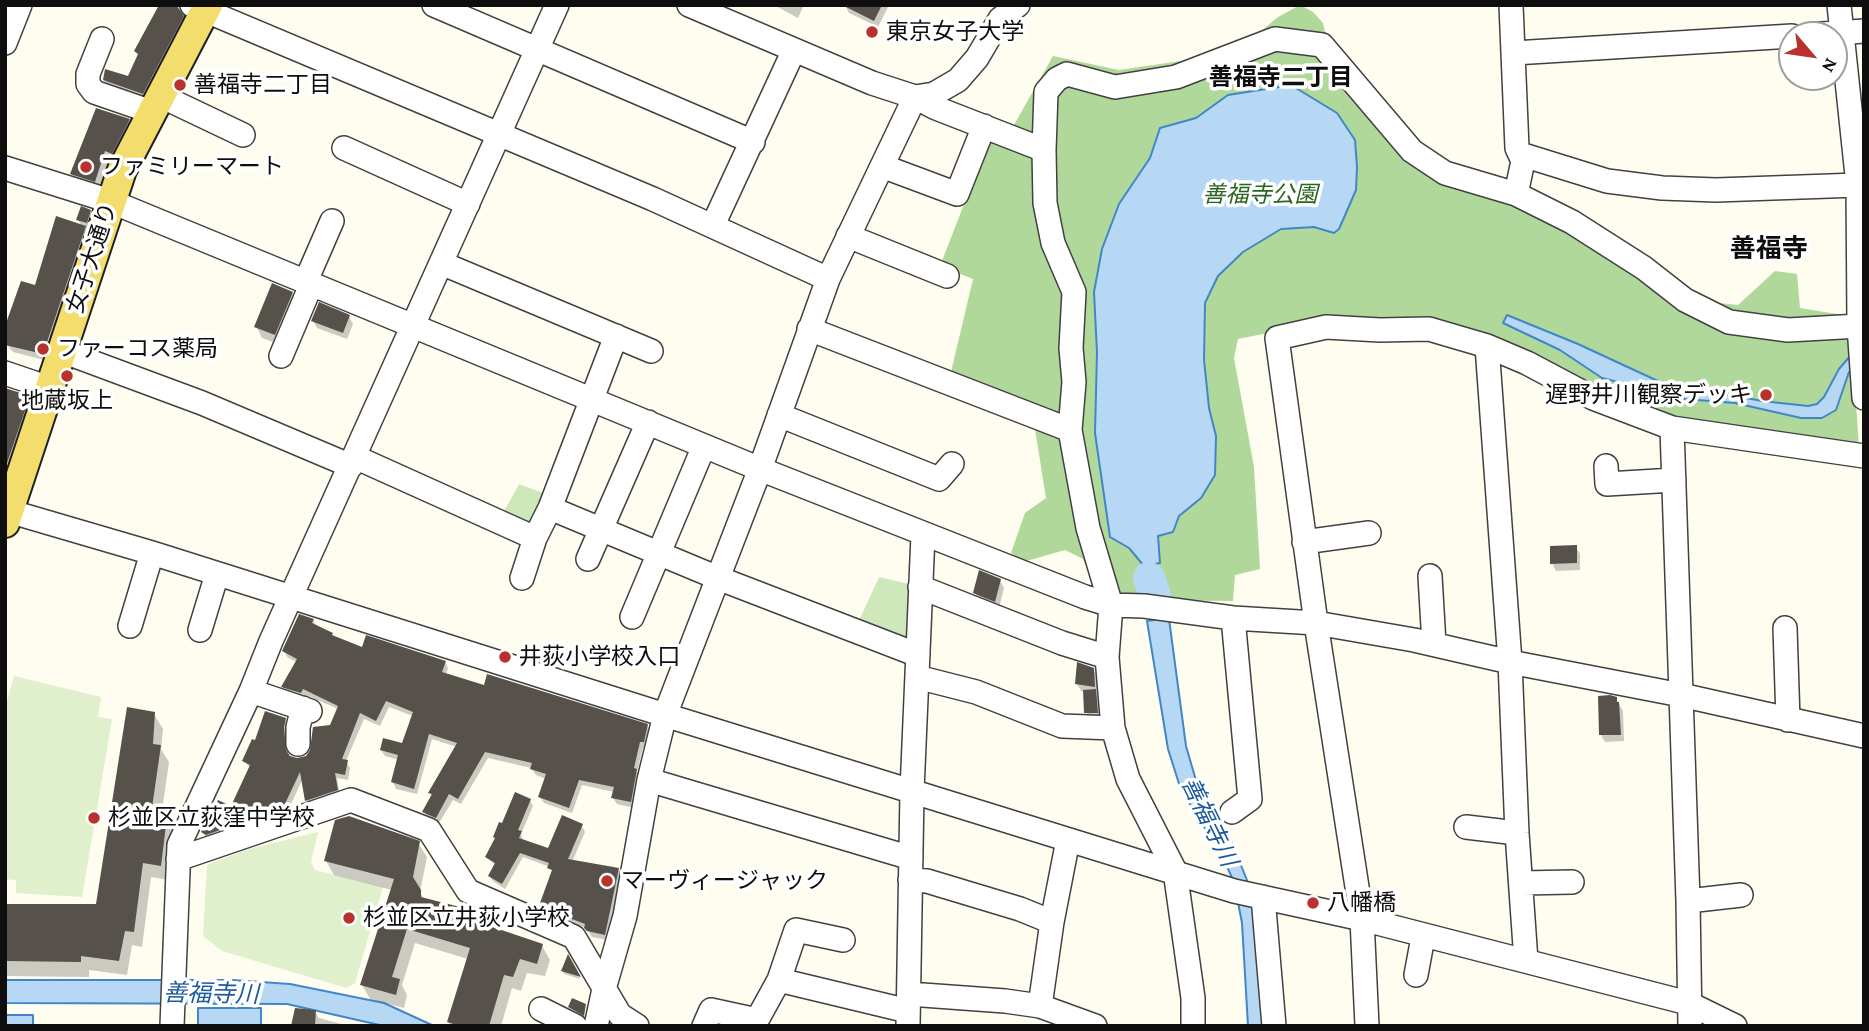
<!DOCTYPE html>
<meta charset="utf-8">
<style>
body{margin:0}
#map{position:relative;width:1869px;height:1031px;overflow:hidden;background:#fefdf0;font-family:"Crimson Pro",serif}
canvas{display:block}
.frame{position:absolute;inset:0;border:7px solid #0e0e0e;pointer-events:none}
.north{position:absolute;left:1778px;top:21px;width:70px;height:70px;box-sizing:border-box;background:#fff;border:2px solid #9f9f9f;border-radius:50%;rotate:119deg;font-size:19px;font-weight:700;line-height:28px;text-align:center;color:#0e0e0e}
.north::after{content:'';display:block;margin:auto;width:24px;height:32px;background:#b9312c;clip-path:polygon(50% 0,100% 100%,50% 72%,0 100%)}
</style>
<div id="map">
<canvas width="1869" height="1031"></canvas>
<div class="frame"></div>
<div class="north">N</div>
</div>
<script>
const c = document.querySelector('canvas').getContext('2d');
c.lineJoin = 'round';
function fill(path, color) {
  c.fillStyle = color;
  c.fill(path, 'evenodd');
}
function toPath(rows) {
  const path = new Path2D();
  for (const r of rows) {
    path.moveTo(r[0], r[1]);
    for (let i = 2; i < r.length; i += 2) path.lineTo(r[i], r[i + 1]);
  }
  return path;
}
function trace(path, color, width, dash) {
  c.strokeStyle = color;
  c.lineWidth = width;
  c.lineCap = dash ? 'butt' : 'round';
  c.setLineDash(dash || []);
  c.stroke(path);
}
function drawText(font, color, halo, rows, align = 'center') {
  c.font = font + ' "Crimson Pro","Noto Sans JP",serif';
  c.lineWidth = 7;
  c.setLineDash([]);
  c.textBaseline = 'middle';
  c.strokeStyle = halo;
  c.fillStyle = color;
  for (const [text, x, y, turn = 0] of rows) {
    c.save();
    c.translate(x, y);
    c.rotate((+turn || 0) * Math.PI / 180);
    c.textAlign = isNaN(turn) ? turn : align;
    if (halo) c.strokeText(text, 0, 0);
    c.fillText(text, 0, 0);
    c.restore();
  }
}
fill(toPath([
 [519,484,551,496,533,530,501,517],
 [879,577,913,585,911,645,858,623]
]), '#cfe8bb');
fill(toPath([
 [1300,5,1313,12,1323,23,1327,40,1357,66,1409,140,1699,301,1738,305,1775,271,1797,274,1800,308,1843,315,1845,337,1852,341,1859,448,1657,417,1522,352,1324,322,1238,339,1234,358,1254,467,1260,569,1235,575,1233,601,1129,600,1095,589,1083,559,1065,550,1023,562,1011,553,1025,513,1046,498,1031,404,951,372,973,279,940,266,989,140,1006,139,1053,56,1119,70,1235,53,1278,17],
 [1228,95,1337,113,1355,140,1357,167,1339,229,1334,233,1314,227,1281,229,1243,252,1218,276,1205,303,1204,360,1209,408,1216,436,1201,498,1179,516,1173,532,1158,536,1160,563,1144,566,1129,548,1110,537,1095,433,1097,352,1094,292,1102,249,1119,204,1150,158,1160,128,1196,118]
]), '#b1d89b');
fill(toPath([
 [14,676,101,697,98,717,112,719,82,897,16,893,16,880,5,879,5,708],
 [318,832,311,862,315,870,383,887,355,983,346,988,222,951,203,936,207,865,249,849]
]), '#e0efcc');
const water = toPath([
 [1291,85,1337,113,1355,140,1357,167,1356,190,1339,229,1334,233,1314,227,1281,229,1243,252,1218,276,1205,303,1204,360,1209,408,1216,436,1215,475,1201,498,1179,516,1173,532,1158,536,1160,563,1151,565,1152,578,1145,579,1144,566,1129,548,1110,537,1095,433,1097,352,1094,292,1102,249,1119,204,1150,158,1160,128,1196,118,1228,95,1291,85],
 [1507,315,1578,344,1660,382,1762,401,1808,406,1817,404,1824,397,1839,369,1851,355,1857,368,1849,372,1836,410,1822,418,1801,418,1735,403,1685,399,1602,378,1560,350,1503,323,1507,315],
 [1160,619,1169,619,1186,746,1197,784,1233,845,1260,913,1268,1026,1248,1026,1242,923,1234,882,1220,852,1181,790,1168,749,1147,621,1160,619],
 [5,980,232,980,290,984,384,1003,434,1026,384,1026,287,1004,5,1003,5,980],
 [198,1008,261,1008,261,1026,198,1026,198,1008],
 [5,1015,33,1015,33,1026,5,1026,5,1015]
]);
fill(water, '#b7d8f4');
trace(water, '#4187c8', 2);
fill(toPath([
 [161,5,200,5,152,110,114,97,104,80,129,78,139,56,136,51],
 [774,5,804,5,798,18],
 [845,5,889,5,878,27,849,13],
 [129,121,133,129,117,161,110,159,100,189,77,182,72,174],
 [90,211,94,218,91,229,85,228,89,235,48,361,13,352,8,346,36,287,82,227,78,220],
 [292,293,298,304,281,345,262,338,256,326],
 [349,317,353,324,347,339,317,328,313,321],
 [5,389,28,398,33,406,12,469,7,467,5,472],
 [1576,547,1580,554,1580,570,1556,571,1552,563],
 [1000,580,1004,588,999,608,979,600,975,592],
 [313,620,317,627,333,637,363,649,445,662,448,668,446,675,485,687,647,726,651,732,647,748,643,747,637,772,640,777,634,808,617,804,613,798,614,792,582,785,572,813,544,803,540,797,546,779,536,775,531,768,488,758,461,804,453,800,439,823,428,818,424,812,432,797,430,793,457,747,432,739,417,794,396,789,393,782,399,760,385,756,381,750,403,745,413,716,389,707,380,726,364,719,346,761,350,768,348,780,337,778,340,796,310,806,307,800,303,778,286,815,272,819,266,816,262,823,206,838,203,832,232,809,251,769,244,761,256,743,285,719,289,726,287,735,288,756,297,760,306,757,331,726,338,709,306,695,305,699,287,693,283,687,297,662,288,658,284,651],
 [1093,669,1097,677,1098,693,1096,693,1099,698,1101,720,1090,720,1086,712,1085,692,1081,691,1077,684],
 [1616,699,1623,711,1624,741,1605,742,1601,735],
 [154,714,163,729,161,749,169,762,161,818,166,818,174,833,169,880,151,877,142,947,132,945,127,975,89,970,89,977,5,976,5,906,97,906],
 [530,800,533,806,521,834,523,841,549,851,582,826,585,832,572,862,618,869,622,875,608,940,592,937,586,928,562,919,558,914,545,908,542,902,553,873,550,867,523,857,505,889,493,881,490,876,496,866,487,857,503,825],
 [418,843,427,857,420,892,424,900,459,909,465,920,542,946,550,960,545,976,527,973,521,991,512,988,501,1026,451,1026,449,1022,468,959,415,943,402,985,407,995,404,1008,370,999,362,985,392,890,334,875,326,861],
 [568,958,580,979,564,974,563,971],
 [315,1012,319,1018,349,1026,292,1026]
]), '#0003');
trace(toPath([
 [1149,578,1156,599]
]), '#b7d8f4', 32);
fill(toPath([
 [159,5,176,5,184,16,143,94,103,80,105,69,128,76,138,54,134,51],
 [842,5,882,5,874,21],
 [96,108,130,119,112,154,105,151,95,182,70,174],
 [81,206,91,210,87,223,76,220],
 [56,216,86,226,43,354,5,345,5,326,21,281,35,285],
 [272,283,293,292,275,335,254,327],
 [319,302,350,315,343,333,311,321],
 [5,388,30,396,5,469],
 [1577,545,1577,563,1550,564,1550,546],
 [979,570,1001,579,995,602,973,593],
 [299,614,314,619,312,623,333,633,332,635,362,647,366,635,446,661,442,672,484,685,487,674,648,724,644,742,640,742,634,768,637,769,631,802,611,798,614,787,579,780,569,808,538,797,546,774,530,769,532,763,485,752,458,799,449,794,436,818,422,812,432,794,428,793,457,743,429,734,414,789,391,782,398,755,380,750,383,738,402,743,413,712,386,701,376,721,360,713,342,759,348,760,345,775,335,773,338,790,305,801,300,772,283,808,268,814,262,811,259,817,226,828,222,826,220,830,206,835,201,832,218,800,231,806,250,765,242,761,252,739,255,740,265,711,286,718,284,727,286,750,290,756,297,758,306,756,310,750,313,727,330,725,338,706,303,689,301,693,281,687,297,659,282,651],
 [1077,662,1094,668,1095,687,1075,684],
 [1096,689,1098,713,1084,713,1083,690],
 [1610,695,1617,697,1617,702,1619,702,1621,735,1599,735,1598,696],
 [127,707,155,712,153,744,161,745,151,815,167,817,161,866,143,863,134,932,125,931,119,961,81,956,81,962,5,961,5,904,96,904],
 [515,792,531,799,518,830,522,831,519,838,548,848,562,815,583,824,568,859,619,868,605,935,587,931,584,928,585,924,556,913,558,910,540,903,552,870,547,868,549,863,520,853,502,884,488,876,495,863,485,857,495,838,493,837,499,822,502,823],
 [349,816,420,841,413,877,421,890,421,897,460,907,457,915,543,944,537,964,520,959,513,977,504,975,489,1026,460,1026,447,1022,470,948,407,929,392,977,400,979,396,995,360,985,394,879,324,861,335,820],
 [568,954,581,977,561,971],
 [572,998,586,1004,584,1016,568,1007],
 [295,1008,316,1010,315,1026,291,1026]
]), '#57514b');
const minor = toPath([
 [192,5,653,199,828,279],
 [434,5,753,142],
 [689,5,872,83,915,97,934,94,958,80,977,58,1000,19,1018,5],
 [1511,5,1517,148,1523,161,1516,194],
 [1839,5,1858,185,1859,326,1864,398],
 [1808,35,1864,31],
 [102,39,88,74,88,84,94,92,152,112],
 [5,43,20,5],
 [1514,53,1792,36],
 [161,96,243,135],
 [344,148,468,204],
 [1044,150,1046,92,1057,79,1067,74,1115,87,1176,77,1275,39,1322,45,1412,151,1445,173,1516,194,1572,222,1644,268,1685,300,1729,322,1788,330,1859,326],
 [1520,154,1607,181,1662,188,1716,190,1858,185],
 [882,166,957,194,984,126],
 [5,168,110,201,760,469,1085,597,1111,605,1144,606,1233,618,1316,623,1414,640,1510,662,1681,695,1864,736],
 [713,225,794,50],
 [848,236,947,276],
 [441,263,651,351],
 [305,283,332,221],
 [809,329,1070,430],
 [1487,346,1510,662,1517,833,1526,961],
 [62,351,202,403,351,466],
 [281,356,311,285],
 [5,373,49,388],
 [779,415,939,479,952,464],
 [1672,428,1688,901,1690,1026],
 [355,457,535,538],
 [1606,466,1607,484,1674,480],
 [550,508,718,578,918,655],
 [5,510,152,553,665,715,1234,891,1362,919,1688,1003,1735,1026],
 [1304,542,1369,533],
 [588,559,648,422],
 [1430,576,1434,644],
 [522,578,535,538,550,508,616,336],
 [920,587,1062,643,1107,657],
 [632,617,704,446],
 [130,626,152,553],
 [1785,628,1788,720],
 [200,630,217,574],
 [917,677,976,692,1062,726,1113,728],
 [251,691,310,711],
 [298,744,298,727,303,708],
 [649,780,911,858],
 [1232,812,1250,799,1233,618],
 [1466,827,1517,833],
 [178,859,351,800,429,830,468,891,574,937,620,1015,637,1026],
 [910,880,927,881,1020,909,1052,922],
 [1522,883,1572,882],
 [1263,897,1274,1026],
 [1688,901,1741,895],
 [1416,975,1423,937],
 [779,980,796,930,843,940],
 [909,994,1005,1001,1040,1006,1095,1026],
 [1040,1006,1052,922,1068,840],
 [541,1009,575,1026],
 [172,1026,179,845,251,691,271,641,557,5],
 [596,1026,604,989,625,916,649,780,665,715,760,469,828,279,915,97,936,108,1044,150,1045,203,1053,243,1074,292,1071,348,1074,382,1070,430,1088,528,1111,605,1107,657,1113,728,1128,779,1175,871,1193,998,1193,1026],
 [704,1026,711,1010,757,1020,779,980,908,1011],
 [908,1026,912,791,923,535],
 [1367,1026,1362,919,1316,623,1277,338,1326,327,1380,330,1429,329,1487,346,1527,363,1593,398,1672,428,1864,456]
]);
const major = toPath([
 [5,523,122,170,208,5]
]);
trace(minor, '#414141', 26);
trace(major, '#1f1f1f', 32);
trace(minor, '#fff', 23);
trace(major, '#f3dd6c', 28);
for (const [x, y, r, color] of [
 [872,32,7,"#b9312c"],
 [180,85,7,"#b9312c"],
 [86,167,7,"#b9312c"],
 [43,349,7,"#b9312c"],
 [67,376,7,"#b9312c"],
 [1766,395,7,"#b9312c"],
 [505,657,7,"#b9312c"],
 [94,818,7,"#b9312c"],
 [607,881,7,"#b9312c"],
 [1313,903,7,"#b9312c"],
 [349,918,7,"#b9312c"]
]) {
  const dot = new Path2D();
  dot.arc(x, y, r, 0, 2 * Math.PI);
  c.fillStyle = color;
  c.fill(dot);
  trace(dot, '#fff', 2.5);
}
drawText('23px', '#0e0e0e', '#fff', [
 ["東京女子大学",886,32],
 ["善福寺二丁目",194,85],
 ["ファミリーマート",100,167],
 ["ファーコス薬局",57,349],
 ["遅野井川観察デッキ",1752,395,"right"],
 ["地蔵坂上",67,401,"center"],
 ["井荻小学校入口",519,657],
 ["杉並区立荻窪中学校",108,818],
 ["マーヴィージャック",621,881],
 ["八幡橋",1327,903],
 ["杉並区立井荻小学校",363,918]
], 'left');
drawText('italic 23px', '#296421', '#fff', [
 ["善福寺公園",1260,195]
]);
drawText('23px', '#0e0e0e', '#fff', [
 ["女子大通り",92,258,-72]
]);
drawText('bold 24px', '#0e0e0e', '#fff', [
 ["善福寺二丁目",1281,78]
]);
drawText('italic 24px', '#1c5a9c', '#fff', [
 ["善福寺川",1209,822,64],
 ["善福寺川",211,994,1]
]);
drawText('bold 26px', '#0e0e0e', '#fff', [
 ["善福寺",1769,249]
]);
</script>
